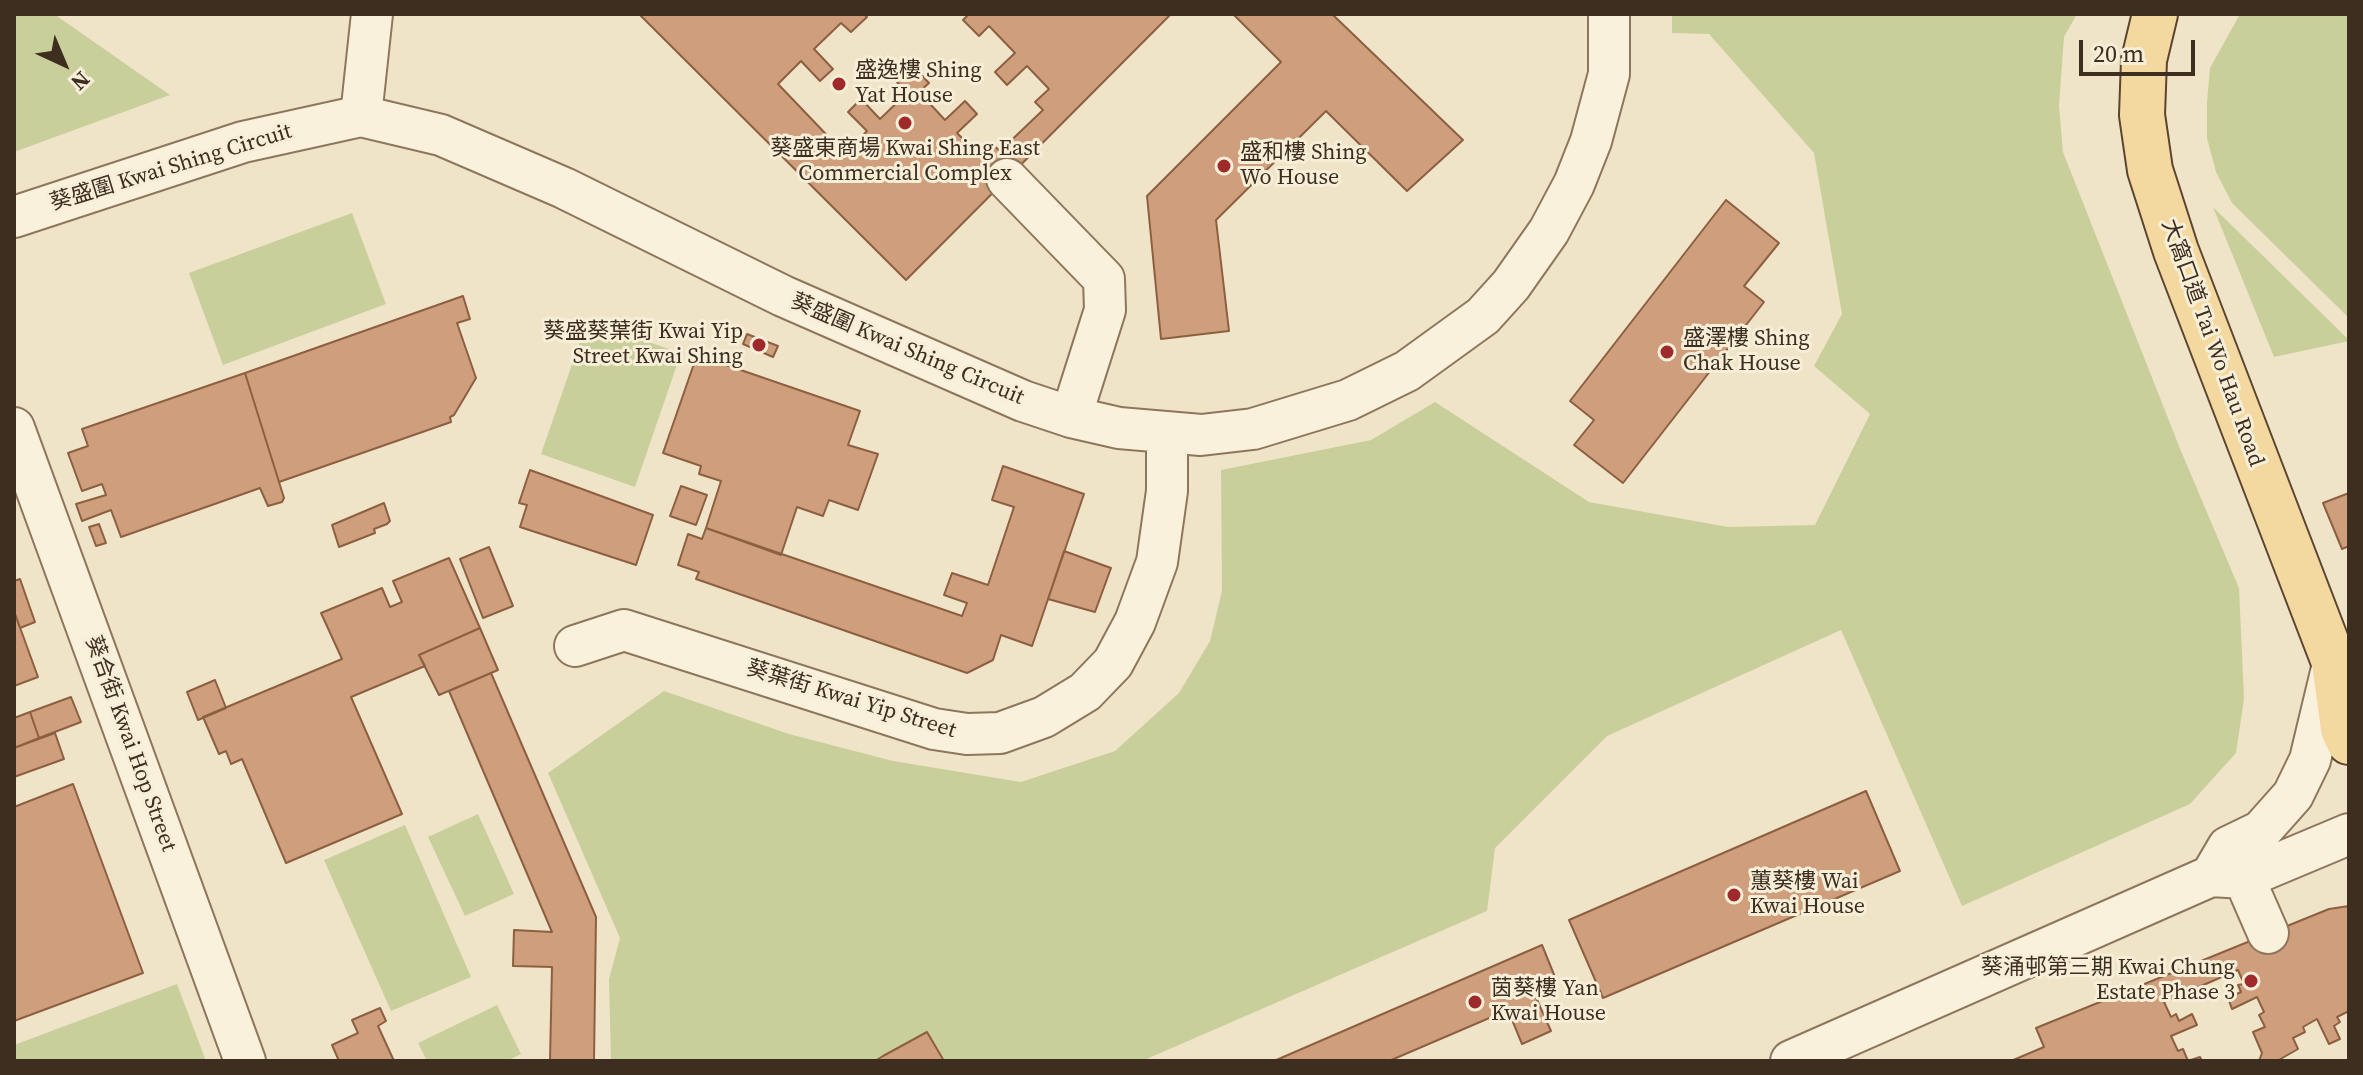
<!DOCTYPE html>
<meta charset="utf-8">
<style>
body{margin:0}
#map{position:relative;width:2363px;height:1075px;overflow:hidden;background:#f0e4c8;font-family:"Source Serif 4",serif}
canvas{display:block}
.frame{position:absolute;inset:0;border:16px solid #3d2e20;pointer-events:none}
.north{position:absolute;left:24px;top:24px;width:80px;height:80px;-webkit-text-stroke:6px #f7eed8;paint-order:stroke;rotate:136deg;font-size:22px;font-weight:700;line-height:32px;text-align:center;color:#3d2e20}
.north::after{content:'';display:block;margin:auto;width:28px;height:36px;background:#3d2e20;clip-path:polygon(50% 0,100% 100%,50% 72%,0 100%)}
.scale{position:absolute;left:2079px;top:40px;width:116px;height:36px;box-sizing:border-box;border:4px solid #3d2e20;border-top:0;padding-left:10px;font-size:24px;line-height:28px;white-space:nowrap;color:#3d2e20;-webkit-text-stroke:6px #f7eed8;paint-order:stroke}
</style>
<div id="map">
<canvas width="2363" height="1075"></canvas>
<div class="frame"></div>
<div class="north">N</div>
<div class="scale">20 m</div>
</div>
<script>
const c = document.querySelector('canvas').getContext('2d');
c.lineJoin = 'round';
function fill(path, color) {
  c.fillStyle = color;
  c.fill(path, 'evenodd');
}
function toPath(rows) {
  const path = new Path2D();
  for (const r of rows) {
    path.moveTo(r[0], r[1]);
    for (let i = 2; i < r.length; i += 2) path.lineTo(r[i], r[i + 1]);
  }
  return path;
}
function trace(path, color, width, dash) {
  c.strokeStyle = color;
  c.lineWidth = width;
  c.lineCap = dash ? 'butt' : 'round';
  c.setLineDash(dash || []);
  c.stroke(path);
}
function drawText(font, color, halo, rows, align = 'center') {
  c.font = font + ' "Source Serif 4","Noto Sans TC",serif';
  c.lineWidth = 6;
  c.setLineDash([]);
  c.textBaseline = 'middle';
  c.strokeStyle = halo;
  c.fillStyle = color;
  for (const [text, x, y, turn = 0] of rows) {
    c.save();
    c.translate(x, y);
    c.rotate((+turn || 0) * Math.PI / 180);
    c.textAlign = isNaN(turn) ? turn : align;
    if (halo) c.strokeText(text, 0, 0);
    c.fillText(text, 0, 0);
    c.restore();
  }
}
fill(toPath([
 [14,14,54,14,170,95,14,152],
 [1672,14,2077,14,2064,37,2059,106,2063,152,2181,451,2239,588,2244,699,2236,753,2190,804,1962,906,1841,630,1607,736,1495,848,1487,911,1142,1061,611,1061,609,979,620,938,548,773,664,691,789,734,893,761,1021,782,1115,751,1179,693,1210,641,1222,591,1221,470,1371,440,1435,402,1589,502,1728,527,1815,525,1870,414,1814,366,1842,314,1814,153,1709,34,1672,33],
 [2240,14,2349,14,2349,318,2232,203,2216,172,2207,138,2207,102,2210,68],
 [2213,207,2349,340,2349,341,2274,357],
 [352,213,386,304,223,365,189,273],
 [587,321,681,353,635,487,541,454],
 [478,814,514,894,465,916,428,837],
 [405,825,471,977,391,1011,324,860],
 [177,984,206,1061,14,1061,14,1045],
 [497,1005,521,1054,507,1061,427,1061,418,1043]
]), '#c9cf9b');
const building = toPath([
 [639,14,1171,14,906,280,639,14],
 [864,14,969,14,963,20,979,36,989,26,1015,53,995,72,1007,85,1027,66,1049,89,1035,102,1043,110,1000,151,992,144,980,156,957,133,977,114,965,101,945,120,919,92,929,83,913,66,897,82,907,93,880,119,861,99,848,112,867,131,844,153,778,84,801,61,820,81,833,69,814,49,841,23,851,32,867,17,864,14],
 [1233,14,1332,14,1463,140,1407,191,1326,111,1216,220,1229,331,1161,339,1147,196,1281,62,1233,14],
 [1726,200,1779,243,1744,286,1764,302,1623,483,1574,445,1594,420,1570,401,1726,200],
 [463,296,470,319,457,323,476,378,454,415,450,417,451,422,279,482,245,373,463,296],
 [747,334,778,346,773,357,743,344,747,334],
 [697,355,860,411,848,445,878,454,858,510,829,500,823,516,797,507,781,555,706,528,721,481,699,474,701,466,663,453,697,355],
 [245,373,284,498,282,502,268,506,260,488,121,537,111,510,82,521,76,504,106,495,102,484,82,491,68,453,88,446,82,429,245,373],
 [1003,466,1084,494,1032,646,1001,635,993,660,967,673,696,579,699,572,678,565,688,534,702,539,706,528,962,616,967,603,944,595,952,573,988,585,1014,507,992,500,1003,466],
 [530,470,653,515,636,565,520,527,527,505,519,503,530,470],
 [681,486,707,495,696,525,670,516,681,486],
 [2349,493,2349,546,2342,549,2323,503,2349,493],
 [384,503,390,521,387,524,374,529,375,533,339,547,332,525,384,503],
 [99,524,106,543,96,546,89,527,99,524],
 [489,547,513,606,483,618,460,559,489,547],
 [1064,551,1111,568,1095,612,1048,599,1064,551],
 [449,558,480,628,419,655,425,666,351,697,402,814,286,863,242,759,231,764,226,751,219,754,203,717,342,659,321,613,382,588,390,607,402,602,393,581,449,558],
 [20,579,35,622,20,628,14,611,14,581,20,579],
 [14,611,38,677,14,686,14,611],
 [480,628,498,670,439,695,419,655,480,628],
 [491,673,596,917,594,1061,550,1061,552,967,513,966,514,930,552,932,449,691,491,673],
 [215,680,226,708,198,720,187,692,215,680],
 [71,697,81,722,39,738,30,712,71,697],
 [30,712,39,738,14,748,14,718,30,712],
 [55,733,64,759,14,777,14,748,55,733],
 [73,784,143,973,14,1021,14,807,73,784],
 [1866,791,1900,871,1603,998,1569,920,1866,791],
 [2349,906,2349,1061,2011,1061,2044,1047,2036,1028,2329,909,2349,906],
 [1542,945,1557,982,1534,993,1551,1031,1522,1044,1508,1010,1389,1061,1274,1061,1542,945],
 [2238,970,2244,984,2238,985,2241,992,2228,998,2232,1009,2257,997,2264,1012,2259,1015,2265,1027,2253,1032,2262,1053,2259,1061,2202,1061,2200,1057,2188,1061,2183,1049,2178,1051,2171,1036,2197,1025,2192,1014,2179,1021,2176,1014,2171,1017,2164,1002,2238,970],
 [380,1008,386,1021,378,1026,394,1061,339,1061,332,1045,358,1033,352,1020,380,1008],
 [2349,1011,2349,1061,2277,1061,2298,1049,2293,1038,2305,1032,2303,1027,2317,1019,2329,1044,2340,1039,2334,1026,2340,1022,2337,1017,2349,1011],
 [927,1032,944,1061,875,1061,883,1056,927,1032]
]);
fill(building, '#cf9f7d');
trace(building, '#8d5f41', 2);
const minor = toPath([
 [361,116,372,14],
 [1007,179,1104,279,1105,310,1071,417],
 [14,217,243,142,361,116,441,135,564,188,783,296,1023,401,1071,417,1119,428,1201,435,1253,429,1348,400,1407,371,1483,316,1511,285,1549,231,1574,184,1591,141,1609,74,1609,14],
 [14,428,245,1061],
 [575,646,624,630,934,729,967,734,1000,733,1044,717,1085,692,1113,663,1135,622,1157,562,1167,491,1167,433],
 [2211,876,2228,847,2261,831,2293,795,2310,760,2333,664],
 [2244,878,2268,933],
 [1791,1061,2211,876,2244,878,2349,834]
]);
const major = toPath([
 [2155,14,2144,60,2142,115,2150,170,2176,251,2334,662,2343,729,2349,742]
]);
trace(minor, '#8d765c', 44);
trace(major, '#5b4430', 48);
trace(minor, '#faf1dc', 40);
trace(major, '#f3d9a0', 44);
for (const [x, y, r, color] of [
 [839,84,8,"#9e2a2b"],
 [905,123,8,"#9e2a2b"],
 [1224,166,8,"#9e2a2b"],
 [759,345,8,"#9e2a2b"],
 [1667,352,8,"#9e2a2b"],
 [1734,895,8,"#9e2a2b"],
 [2251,981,8,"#9e2a2b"],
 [1475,1002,8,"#9e2a2b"]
]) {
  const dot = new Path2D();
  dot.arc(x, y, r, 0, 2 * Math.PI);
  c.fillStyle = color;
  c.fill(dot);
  trace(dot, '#f7eed8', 3);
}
drawText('22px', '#3d2e20', '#f7eed8', [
 ["盛逸樓 Shing",855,71],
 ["Yat House",855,96],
 ["葵盛東商場 Kwai Shing East",905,149,"center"],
 ["Commercial Complex",905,174,"center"],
 ["盛和樓 Shing",1240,153],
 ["Wo House",1240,178],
 ["葵盛葵葉街 Kwai Yip",743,332,"right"],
 ["Street Kwai Shing",743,357,"right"],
 ["盛澤樓 Shing",1683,339],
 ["Chak House",1683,364],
 ["蕙葵樓 Wai",1750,882],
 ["Kwai House",1750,907],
 ["葵涌邨第三期 Kwai Chung",2235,968,"right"],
 ["Estate Phase 3",2235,993,"right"],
 ["茵葵樓 Yan",1491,989],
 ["Kwai House",1491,1014]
], 'left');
drawText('22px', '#3d2e20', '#f7eed8', [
 ["葵盛圍 Kwai Shing Circuit",171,168,-17],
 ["大窩口道 Tai Wo Hau Road",2212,343,70],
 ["葵盛圍 Kwai Shing Circuit",907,350,23],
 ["葵葉街 Kwai Yip Street",851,700,17],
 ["葵合街 Kwai Hop Street",130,744,70]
]);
</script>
